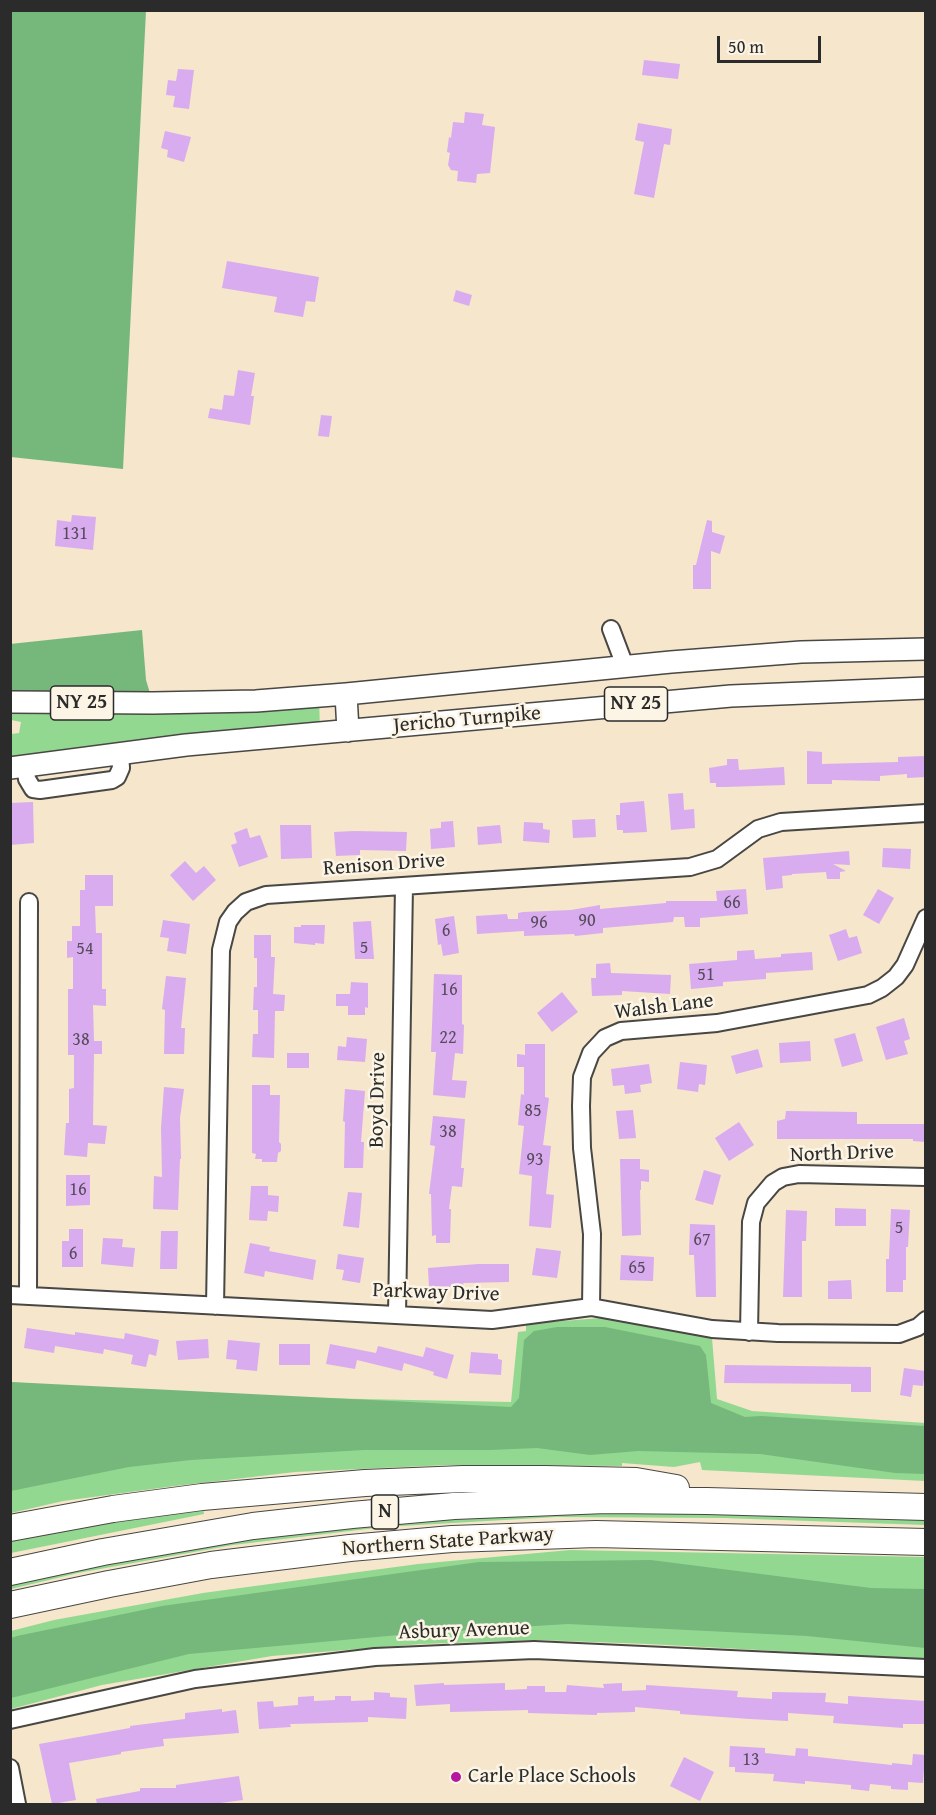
<!DOCTYPE html>
<style>
body{margin:0}
#map{position:relative;width:936px;height:1815px;overflow:hidden;background:#f5e6cc;font-family:"Gentium Book Plus",serif}
canvas{display:block}
.frame{position:absolute;inset:0;border:12px solid #2b2b2b;pointer-events:none}
.scale{position:absolute;left:717px;top:36px;width:104px;height:27px;box-sizing:border-box;border:3px solid #2b2b2b;border-top:0;padding-left:8px;font-size:18px;line-height:21px;white-space:nowrap;color:#2b2b2b;-webkit-text-stroke:4px #fcf5e5;paint-order:stroke}
</style>
<div id="map">
<canvas width="936" height="1815"></canvas>
<div class="frame"></div>
<div class="scale">50 m</div>
</div>
<script>
const c = document.querySelector('canvas').getContext('2d');
c.lineJoin = 'round';
function fill(path, color) {
  c.fillStyle = color;
  c.fill(path, 'evenodd');
}
function toPath(rows) {
  const path = new Path2D();
  for (const r of rows) {
    path.moveTo(r[0], r[1]);
    for (let i = 2; i < r.length; i += 2) path.lineTo(r[i], r[i + 1]);
  }
  return path;
}
function trace(path, color, width, dash) {
  c.strokeStyle = color;
  c.lineWidth = width;
  c.lineCap = dash ? 'butt' : 'round';
  c.setLineDash(dash || []);
  c.stroke(path);
}
function drawText(font, color, halo, rows, align = 'center') {
  c.font = font + ' "Gentium Book Plus",serif';
  c.lineWidth = 5;
  c.setLineDash([]);
  c.textBaseline = 'middle';
  c.strokeStyle = halo;
  c.fillStyle = color;
  for (const [text, x, y, turn = 0] of rows) {
    c.save();
    c.translate(x, y);
    c.rotate((+turn || 0) * Math.PI / 180);
    c.textAlign = isNaN(turn) ? turn : align;
    if (halo) c.strokeText(text, 0, 0);
    c.fillText(text, 0, 0);
    c.restore();
  }
}
fill(toPath([
 [319,696,320,733,11,768,11,734,19,733,21,722,11,720,11,702],
 [600,1318,712,1338,717,1399,752,1411,925,1423,925,1481,702,1470,700,1462,674,1467,622,1463,622,1466,447,1465,295,1472,175,1486,63,1501,11,1513,10,1382,213,1396,511,1402,518,1332,526,1331,526,1324],
 [203,1505,204,1514,11,1553,10,1536],
 [557,1512,723,1514,925,1519,925,1525,723,1518,556,1517,384,1527,233,1545,78,1573,11,1589,10,1585,78,1570,233,1541,383,1523],
 [570,1550,925,1557,925,1659,648,1644,538,1640,421,1644,272,1656,102,1685,11,1709,11,1631,54,1620,203,1593,418,1564]
]), '#93d891');
fill(toPath([
 [10,11,146,11,123,469,11,457],
 [142,630,146,680,153,703,11,702,10,644],
 [557,1327,605,1327,700,1346,706,1355,711,1403,745,1417,761,1416,925,1426,925,1474,895,1473,760,1454,638,1451,590,1455,537,1448,490,1450,364,1450,191,1460,129,1467,11,1491,11,1382,511,1407,519,1398,524,1340,534,1331],
 [651,1560,871,1588,925,1589,925,1648,807,1636,568,1624,421,1633,189,1654,11,1698,11,1638,17,1636,162,1606,479,1562]
]), '#76b87b');
fill(toPath([
 [644,60,680,64,678,79,642,75],
 [178,69,194,70,189,109,173,107,175,96,166,95,168,80,176,81],
 [465,112,484,114,482,125,495,127,490,173,477,174,476,183,457,181,458,171,451,170,448,165,450,153,447,152,449,137,451,138,453,122,464,123],
 [638,123,672,129,670,145,664,144,654,198,634,194,644,142,635,140],
 [165,131,191,137,184,162,167,157,168,150,161,148],
 [227,261,319,277,315,302,306,301,303,317,274,312,277,297,222,288],
 [456,290,472,295,469,306,453,301],
 [238,370,255,373,251,396,254,396,250,425,208,418,210,408,222,410,224,395,234,396],
 [321,415,332,416,329,437,318,436],
 [72,515,96,517,93,550,55,546,57,520,71,522],
 [707,520,712,521,712,532,725,536,720,554,711,551,711,589,693,589,693,565,696,565],
 [807,751,822,752,822,764,898,762,898,757,926,756,926,777,907,778,907,774,880,776,880,781,832,780,832,784,807,784],
 [727,759,738,759,739,770,784,767,785,785,725,787,716,787,716,783,710,783,709,768,727,765],
 [683,793,684,810,694,809,695,828,671,830,668,794],
 [644,801,647,832,623,833,623,830,617,830,616,815,620,815,620,803],
 [33,802,34,843,10,845,10,803],
 [595,819,596,837,573,838,572,820],
 [453,821,455,847,431,849,430,829,441,828,441,822],
 [524,822,543,823,543,829,550,830,549,843,523,841],
 [280,825,311,825,312,858,281,859],
 [500,825,502,843,478,845,477,827],
 [247,828,250,838,260,835,268,857,239,867,231,845,237,843,234,833],
 [354,831,407,832,406,851,360,850,360,855,336,856,334,832],
 [883,848,911,849,910,869,882,867],
 [849,851,850,865,833,864,846,871,840,872,840,879,827,879,826,872,792,874,792,875,782,876,783,888,766,890,763,858],
 [185,861,196,873,204,866,216,880,193,901,170,875],
 [85,875,113,875,113,906,95,906,96,933,102,933,102,989,106,989,106,1006,93,1005,94,1041,102,1041,102,1054,94,1054,93,1125,107,1126,105,1144,88,1143,87,1157,64,1155,66,1123,69,1123,69,1089,74,1088,74,1055,68,1055,68,989,73,989,73,957,67,958,67,941,72,941,72,926,80,926,80,890,85,890],
 [746,889,748,914,700,918,700,927,685,927,684,917,674,917,673,922,603,928,603,933,575,936,574,934,524,936,524,931,477,934,476,916,507,914,508,919,518,919,518,913,523,912,571,910,600,905,600,909,666,903,666,901,717,901,716,891],
 [878,889,894,898,879,924,863,915],
 [454,916,459,953,443,956,441,944,438,945,435,919],
 [163,920,190,924,186,954,167,951,169,938,160,937],
 [371,921,374,959,355,959,353,922],
 [301,925,325,925,324,944,315,943,315,945,294,943,294,927,301,927],
 [846,929,849,938,857,936,862,953,838,961,829,935],
 [254,935,271,935,271,957,275,957,273,994,285,995,284,1011,275,1011,274,1058,252,1057,253,1034,258,1034,258,1010,253,1010,254,987,257,987,257,958,254,958],
 [754,950,755,959,781,957,781,954,812,952,813,970,766,973,766,979,723,982,723,986,691,989,689,964,737,960,737,951],
 [610,963,611,973,671,975,670,994,622,991,622,995,592,996,591,978,596,978,596,964],
 [434,974,462,975,462,1024,464,1025,463,1054,455,1053,452,1080,467,1081,465,1098,433,1095,436,1052,431,1052],
 [166,976,186,978,181,1028,185,1028,184,1054,164,1054,165,1010,162,1009],
 [351,982,368,983,368,1008,365,1007,365,1015,348,1015,348,1006,336,1006,336,994,350,994],
 [562,992,578,1012,552,1032,537,1013],
 [904,1018,910,1039,904,1041,908,1054,886,1060,876,1027],
 [855,1033,863,1061,842,1067,834,1039],
 [347,1037,367,1039,365,1062,337,1060,338,1046,346,1047],
 [810,1041,811,1061,780,1063,779,1043],
 [525,1044,545,1044,545,1097,549,1098,543,1145,551,1146,546,1194,554,1195,551,1228,529,1226,532,1176,519,1174,524,1126,518,1125,521,1094,524,1095,524,1067,517,1067,517,1054,525,1055],
 [758,1049,763,1067,736,1074,731,1056],
 [287,1053,309,1053,309,1068,287,1068],
 [680,1062,707,1065,705,1085,699,1084,698,1092,677,1089],
 [649,1064,652,1083,640,1085,641,1092,625,1094,624,1085,613,1086,611,1069],
 [252,1085,270,1085,270,1095,280,1095,279,1142,281,1144,281,1151,278,1153,277,1162,262,1162,262,1159,255,1159,256,1154,252,1153],
 [164,1087,184,1089,180,1118,181,1159,180,1159,178,1210,153,1209,154,1176,162,1177,161,1128],
 [345,1089,365,1091,361,1142,364,1142,363,1168,344,1168,345,1122,343,1121],
 [633,1110,636,1138,619,1139,616,1111],
 [786,1111,857,1112,857,1124,926,1124,926,1142,913,1141,913,1139,777,1139,777,1121,785,1119],
 [433,1116,465,1119,461,1168,464,1168,462,1187,452,1186,449,1209,451,1209,450,1243,436,1243,436,1235,432,1236,431,1194,429,1194,435,1146,430,1145],
 [739,1122,754,1145,729,1161,715,1138],
 [620,1159,640,1159,640,1169,649,1170,649,1182,641,1181,641,1190,640,1190,641,1235,622,1236],
 [704,1170,721,1175,713,1205,695,1200],
 [66,1175,90,1175,90,1205,66,1206],
 [251,1186,268,1186,268,1195,279,1196,278,1212,268,1211,267,1221,249,1220],
 [348,1192,362,1193,359,1228,343,1226],
 [835,1208,866,1209,866,1226,835,1226],
 [891,1209,910,1210,908,1247,906,1247,906,1280,903,1280,903,1292,886,1292,886,1259,889,1259],
 [786,1210,807,1211,806,1241,802,1241,802,1297,783,1297],
 [690,1224,715,1225,716,1297,696,1297,694,1255,689,1255],
 [69,1229,83,1229,83,1267,62,1267,62,1241,69,1241],
 [161,1231,178,1231,177,1269,160,1269],
 [103,1238,123,1239,122,1247,135,1248,133,1267,101,1264],
 [250,1243,270,1247,269,1251,316,1260,313,1280,265,1271,264,1277,244,1273],
 [536,1248,561,1251,557,1278,532,1275],
 [338,1254,364,1258,360,1283,342,1280,344,1270,336,1269],
 [621,1255,654,1257,653,1281,620,1280],
 [478,1264,509,1264,509,1282,463,1283,464,1286,429,1288,428,1268],
 [851,1280,852,1299,828,1299,828,1281],
 [27,1328,75,1335,75,1332,124,1339,125,1333,159,1340,156,1356,149,1354,146,1367,131,1364,133,1355,104,1349,103,1354,55,1346,54,1353,24,1348],
 [208,1339,209,1358,178,1360,176,1341],
 [228,1340,260,1343,257,1371,236,1369,237,1360,226,1359],
 [279,1344,310,1344,310,1365,279,1365],
 [330,1344,376,1353,378,1346,423,1357,426,1347,454,1355,447,1379,433,1375,434,1372,404,1363,402,1371,357,1360,355,1369,326,1364],
 [471,1352,498,1354,498,1359,502,1360,501,1375,469,1373],
 [725,1365,871,1367,871,1392,851,1392,851,1384,724,1383],
 [904,1368,925,1371,923,1386,913,1385,911,1397,900,1395],
 [444,1683,444,1685,505,1683,505,1690,527,1689,527,1686,545,1686,545,1692,566,1692,567,1685,604,1688,603,1684,622,1683,622,1691,646,1690,646,1685,738,1691,737,1697,772,1699,772,1692,826,1693,825,1702,848,1704,848,1696,926,1701,926,1724,903,1724,903,1728,833,1723,834,1716,788,1713,788,1721,750,1719,680,1714,680,1711,635,1707,635,1712,597,1713,597,1715,528,1713,528,1710,450,1712,450,1704,416,1706,414,1685],
 [374,1692,390,1693,390,1697,407,1698,406,1719,368,1717,368,1722,290,1724,291,1727,259,1729,257,1702,273,1701,274,1707,298,1705,298,1697,314,1696,314,1701,335,1700,335,1696,351,1696,351,1701,374,1700],
 [222,1709,222,1712,236,1710,239,1733,163,1739,164,1746,121,1752,121,1754,69,1763,76,1800,52,1804,39,1744,130,1728,130,1726,185,1719,185,1713],
 [730,1746,765,1748,765,1753,795,1756,796,1748,808,1749,808,1756,892,1765,892,1763,912,1765,913,1754,925,1755,923,1783,908,1782,908,1790,891,1789,891,1786,870,1784,869,1791,851,1789,851,1785,805,1781,805,1784,773,1781,774,1774,735,1772,735,1767,729,1767],
 [684,1757,714,1772,700,1801,670,1786],
 [239,1776,243,1800,213,1804,97,1804,96,1799,140,1791,140,1788,176,1788,176,1785]
]), '#d8acee');
const minor = toPath([
 [611,629,625,666],
 [25,765,27,779,33,789,40,790,112,780,117,777,121,768,120,753],
 [10,1295,492,1320,591,1307,712,1329,778,1333,899,1334,918,1327,926,1320],
 [28,1296,29,902],
 [215,1306,221,950,228,922,235,912,246,902,266,895,690,867,717,859,758,829,781,822,926,813],
 [591,1307,592,1234,582,1148,581,1106,582,1077,591,1053,605,1038,621,1031,717,1023,868,995,882,988,896,977,905,965,926,918],
 [397,1315,404,886],
 [749,1332,751,1222,756,1203,773,1183,783,1177,799,1174,926,1177],
 [10,1720,195,1679,375,1657,534,1650,926,1668],
 [10,1768,17,1804]
]);
const major = toPath([
 [346,694,348,731],
 [10,702,153,703,256,701,346,694,671,662,801,652,926,649],
 [10,768,186,745,731,696,926,688]
]);
const highway = toPath([
 [10,1528,113,1509,202,1497,365,1483,463,1479,545,1479,636,1481,676,1488],
 [10,1572,103,1552,253,1526,352,1515,454,1506,606,1500,707,1501,926,1507],
 [10,1605,109,1584,211,1565,350,1548,452,1539,596,1534,926,1542]
]);
trace(minor, '#494743', 20);
trace(major, '#494743', 24);
trace(highway, '#494743', 28);
trace(minor, '#fff', 16);
trace(major, '#fff', 21);
trace(highway, '#fff', 26);
for (const [x, y, r, color] of [
 [456,1777,6,"#b5179e"]
]) {
  const dot = new Path2D();
  dot.arc(x, y, r, 0, 2 * Math.PI);
  c.fillStyle = color;
  c.fill(dot);
  trace(dot, '#fcf5e5', 2);
}
drawText('18px', '#564b5c', null, [
 ["131",75,534],
 ["66",732,903],
 ["90",587,921],
 ["96",539,923],
 ["6",446,931],
 ["5",364,948],
 ["54",85,949],
 ["51",706,975],
 ["16",449,990],
 ["22",448,1038],
 ["38",81,1040],
 ["85",533,1111],
 ["38",448,1132],
 ["93",535,1160],
 ["16",78,1190],
 ["5",899,1228],
 ["67",702,1240],
 ["6",73,1254],
 ["65",637,1268],
 ["13",751,1760]
]);
for (const [x, y, w] of [
 [82,703,63],
 [636,704,63],
 [385,1512,27]
]) {
  const box = new Path2D();
  box.roundRect(x - w / 2, y - 17, w, 34, 4.5);
  c.fillStyle = '#fcf5e5';
  c.fill(box);
  trace(box, '#2b2b2b', 1.5);
}
drawText('bold 20px', '#2b2b2b', null, [
 ["NY 25",82,703],
 ["NY 25",636,704],
 ["N",385,1512]
]);
drawText('21px', '#2b2b2b', '#fcf5e5', [
 ["Jericho Turnpike",467,720,-5],
 ["Renison Drive",384,865,-4],
 ["Walsh Lane",664,1007,-7],
 ["Boyd Drive",378,1100,-89],
 ["North Drive",842,1154,-2],
 ["Parkway Drive",436,1293,2],
 ["Northern State Parkway",448,1542,-4],
 ["Asbury Avenue",464,1631,-2]
]);
drawText('21px', '#2b2b2b', '#fcf5e5', [
 ["Carle Place Schools",468,1777]
], 'left');
</script>
